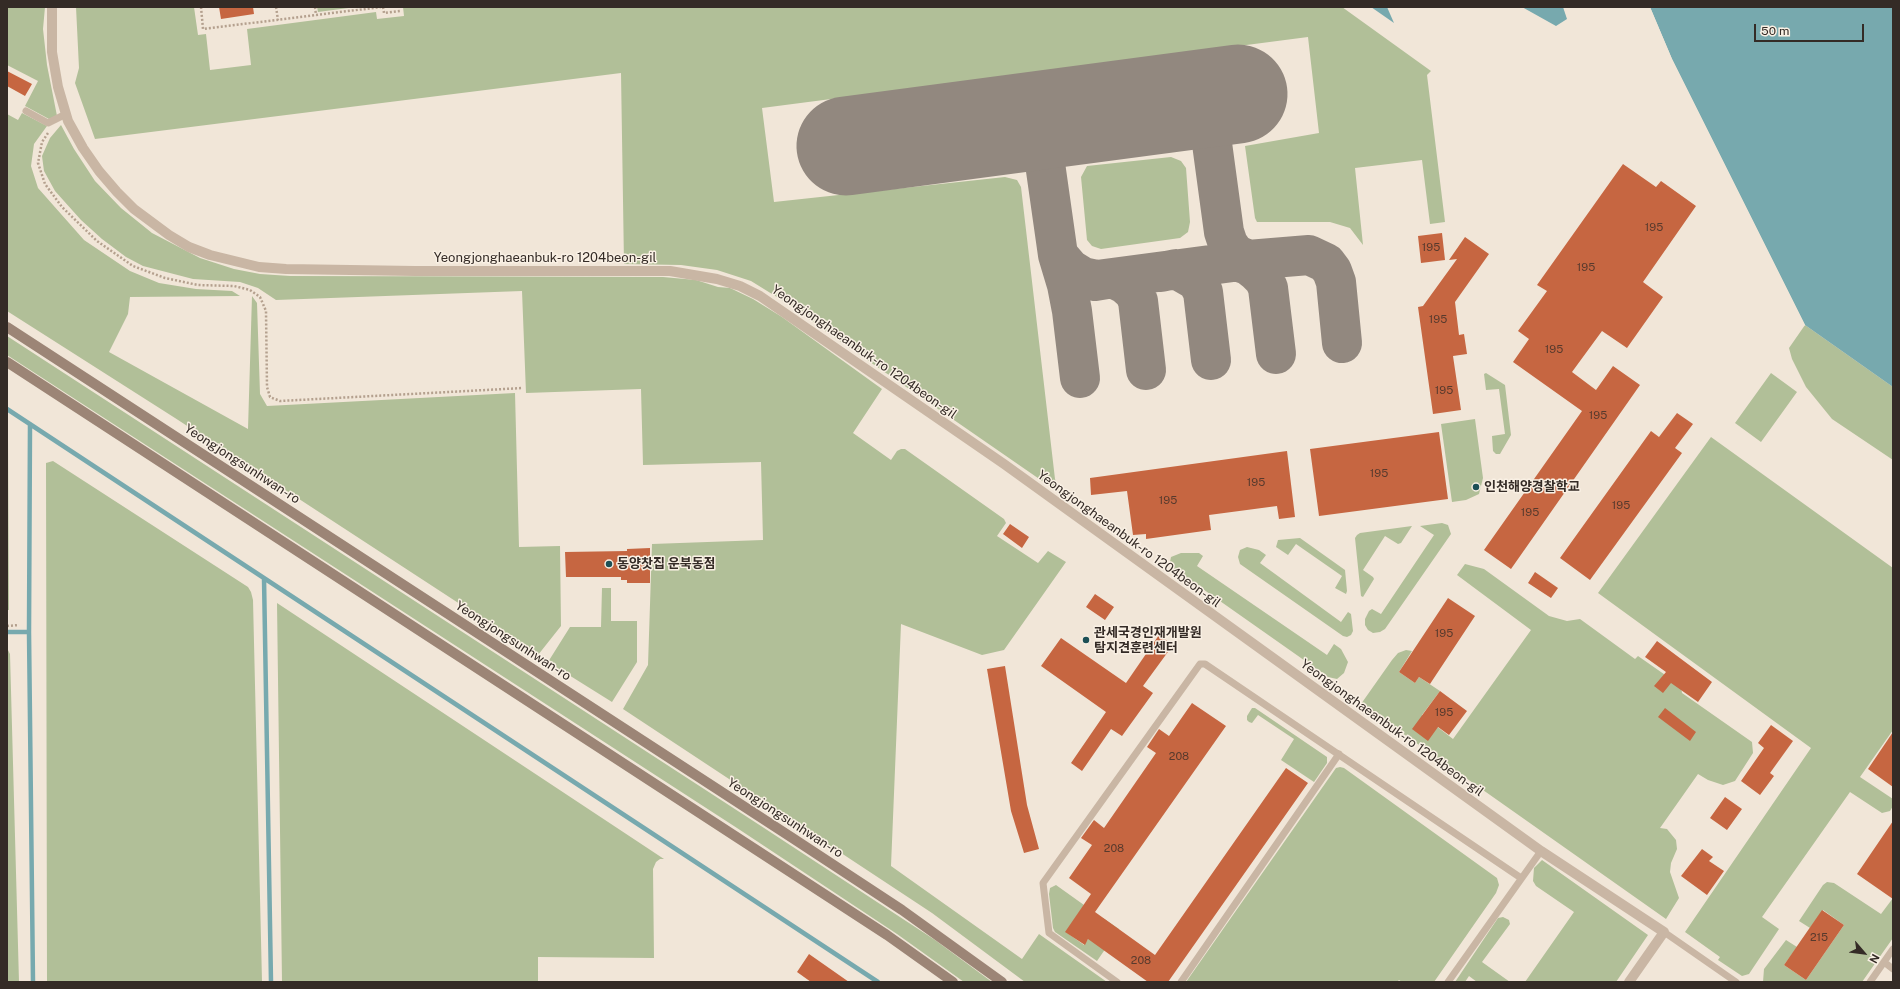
<!DOCTYPE html>
<meta charset="utf-8">
<style>
body{margin:0}
#map{position:relative;width:1900px;height:989px;overflow:hidden;background:#f1e6d8;font-family:"Public Sans",sans-serif}
canvas{display:block}
.frame{position:absolute;inset:0;border:8px solid #342b26;pointer-events:none}
.north{position:absolute;left:1844px;top:933px;width:40px;height:40px;-webkit-text-stroke:3px #f9f0e4;paint-order:stroke;rotate:118deg;font-size:11px;font-weight:700;line-height:16px;text-align:center;color:#342b26}
.north::after{content:'';display:block;margin:auto;width:14px;height:18px;background:#342b26;clip-path:polygon(50% 0,100% 100%,50% 72%,0 100%)}
.scale{position:absolute;left:1754px;top:24px;width:110px;height:18px;box-sizing:border-box;border:2px solid #342b26;border-top:0;padding-left:5px;font-size:12px;line-height:14px;white-space:nowrap;color:#342b26;-webkit-text-stroke:3px #f9f0e4;paint-order:stroke}
</style>
<div id="map">
<canvas width="1900" height="989"></canvas>
<div class="frame"></div>
<div class="north">N</div>
<div class="scale">50 m</div>
</div>
<script>
const c = document.querySelector('canvas').getContext('2d');
c.lineJoin = 'round';
function fill(path, color) {
  c.fillStyle = color;
  c.fill(path, 'evenodd');
}
function toPath(rows) {
  const path = new Path2D();
  for (const r of rows) {
    path.moveTo(r[0], r[1]);
    for (let i = 2; i < r.length; i += 2) path.lineTo(r[i], r[i + 1]);
  }
  return path;
}
function trace(path, color, width, dash) {
  c.strokeStyle = color;
  c.lineWidth = width;
  c.lineCap = dash ? 'butt' : 'round';
  c.setLineDash(dash || []);
  c.stroke(path);
}
function drawText(font, color, halo, rows, align = 'center') {
  c.font = font + ' "Public Sans","Noto Sans KR",sans-serif';
  c.lineWidth = 3;
  c.setLineDash([]);
  c.textBaseline = 'middle';
  c.strokeStyle = halo;
  c.fillStyle = color;
  for (const [text, x, y, turn = 0] of rows) {
    c.save();
    c.translate(x, y);
    c.rotate((+turn || 0) * Math.PI / 180);
    c.textAlign = isNaN(turn) ? turn : align;
    if (halo) c.strokeText(text, 0, 0);
    c.fillText(text, 0, 0);
    c.restore();
  }
}
fill(toPath([
 [7,7,45,7,43,29,47,65,57,116,49,119,25,106,38,81,7,65],
 [76,7,194,7,198,35,206,34,210,70,251,65,247,29,376,12,377,19,404,16,403,7,1342,7,1431,71,1427,75,1445,222,1430,224,1422,160,1355,168,1363,245,1350,228,1330,222,1257,222,1255,218,1245,146,1319,133,1308,37,762,108,774,202,1005,177,1017,180,1021,187,1055,479,1061,494,818,326,793,307,751,281,717,270,681,265,624,264,621,73,95,139,75,83,79,68],
 [317,7,356,7,318,12],
 [22,113,47,126,34,144,31,166,38,188,84,240,130,271,159,283,196,289,232,291,240,296,130,297,128,314,109,352,248,429,252,296,257,303,260,394,267,406,515,393,519,547,560,546,561,626,538,655,175,418,7,311,7,114,18,120],
 [61,125,74,149,95,181,121,208,152,233,200,258,234,269,260,274,290,276,663,277,696,280,718,287,730,288,753,299,782,317,882,389,853,433,891,460,897,451,901,449,905,449,1004,519,1006,523,997,536,1038,563,1048,551,1066,562,1004,650,982,655,901,624,891,866,1022,959,1039,934,1107,982,1025,982,932,913,623,709,648,665,652,544,763,540,761,462,643,465,641,389,526,393,522,291,276,300,258,288,240,282,193,279,143,266,126,257,102,239,81,220,55,191,44,171,42,156,50,138],
 [1171,157,1181,161,1186,168,1190,222,1188,232,1180,238,1101,249,1092,246,1087,240,1081,177,1087,166],
 [1805,325,1893,387,1893,460,1832,419,1806,387,1792,359,1789,348],
 [7,336,761,826,935,940,992,982,964,982,897,934,737,828,7,355],
 [1486,373,1505,385,1511,435,1500,454,1496,454,1493,451,1492,436,1505,434,1499,389,1486,390,1484,374],
 [1771,373,1797,392,1761,442,1735,423],
 [1475,419,1483,478,1479,494,1466,500,1452,502,1441,424],
 [7,436,8,438,9,610,7,610],
 [1711,437,1893,568,1893,730,1860,777,1893,799,1893,806,1890,811,1882,813,1850,792,1762,917,1779,929,1749,974,1742,976,1718,960,1720,957,1685,932,1811,748,1598,593],
 [53,461,248,587,251,592,253,600,262,982,47,982,46,463],
 [1442,523,1448,525,1451,534,1385,629,1380,632,1373,633,1368,630,1365,625,1365,619,1369,611,1372,609,1381,614,1434,535,1420,526],
 [1412,526,1401,543,1398,544,1385,536,1363,570,1373,577,1374,579,1363,597,1361,596,1355,538,1357,535,1360,533],
 [1300,538,1345,570,1347,591,1346,594,1335,588,1342,576,1296,544,1288,555,1276,547,1278,540],
 [1247,547,1259,550,1266,555,1260,563,1341,622,1348,612,1351,614,1353,631,1351,635,1347,637,1343,636,1240,564,1238,557,1240,550],
 [1181,553,1199,553,1203,556,1197,566,1327,655,1334,644,1341,649,1348,662,1344,673,1337,679,1328,677,1173,568,1170,562,1171,557],
 [1465,564,1484,569,1549,616,1567,621,1580,619,1635,659,1638,656,1681,686,1682,693,1752,742,1753,753,1735,781,1723,785,1708,780,1698,774,1660,828,1667,829,1676,840,1677,849,1671,863,1670,872,1679,898,1666,919,1361,704,1392,660,1398,653,1406,650,1412,651,1399,672,1415,683,1419,677,1440,691,1422,715,1453,739,1531,630,1457,575],
 [602,588,611,588,611,621,637,621,637,662,612,702,548,662,570,627,601,627],
 [277,603,664,859,660,859,656,862,653,869,654,958,538,957,538,982,282,982],
 [7,648,10,654,19,982,7,982],
 [1252,708,1255,708,1327,757,1327,763,1314,782,1281,760,1294,739,1258,715,1252,723,1249,722,1247,720,1247,716],
 [1340,767,1344,768,1497,878,1499,885,1496,893,1434,982,1402,982,1399,980,1397,982,1186,982,1336,768],
 [1542,860,1648,935,1616,982,1525,982,1574,912,1536,886,1533,881,1534,868],
 [1827,882,1834,883,1881,914,1893,898,1893,938,1862,982,1763,982,1764,969,1786,940,1797,947,1784,965,1806,980,1844,925,1823,910,1810,928,1799,921,1823,885],
 [1056,885,1084,905,1066,932,1084,945,1103,918,1119,929,1097,961,1055,932,1053,928,1049,894,1050,888],
 [1503,917,1509,920,1510,924,1482,962,1510,982,1477,982,1469,976,1465,982,1455,982,1498,918]
]), '#b1bf98');
fill(toPath([
 [1371,7,1387,7,1394,23],
 [1522,7,1563,7,1567,19,1556,26],
 [1650,7,1893,7,1893,387,1805,325,1672,59]
]), '#77a9ae');
fill(toPath([
 [1648,7,1650,7,1672,59,1805,325,1804,326,1671,59]
]), '#f1e6d8');
trace(toPath([
 [7,409,878,982],
 [30,424,29,632,33,982],
 [264,578,271,982],
 [7,632,29,632]
]), '#77a9ae', 4.5);
trace(toPath([
 [1181,102,1194,108,1207,124,1211,136,1224,232,1228,244,1235,254,1248,260],
 [1039,121,1058,255,1067,285,1072,311,1080,378],
 [1058,255,1070,269,1083,277,1097,280,1248,260,1309,255,1326,263,1332,271,1336,282,1342,343],
 [1239,262,1248,265,1257,272,1264,279,1268,288,1276,354],
 [1161,272,1176,269,1197,281,1203,292,1211,360],
 [1095,281,1113,278,1125,284,1134,292,1138,301,1146,370]
]), '#92887f', 40);
trace(toPath([
 [846,146,1238,94]
]), '#92887f', 99);
fill(toPath([
 [219,7,253,7,254,14,221,19],
 [7,71,32,84,25,96,7,86],
 [1623,164,1656,187,1661,181,1696,206,1643,282,1663,297,1627,348,1602,331,1572,372,1596,390,1613,366,1640,385,1511,569,1484,550,1582,411,1513,362,1529,339,1518,331,1547,291,1537,285],
 [1442,233,1445,260,1421,263,1418,236],
 [1465,237,1489,254,1455,302,1459,335,1464,334,1467,354,1453,356,1461,410,1433,414,1418,307,1423,306,1457,259,1449,260],
 [1677,413,1693,424,1675,448,1682,453,1590,580,1560,558,1651,431,1659,437],
 [1439,432,1448,499,1319,516,1310,449],
 [1287,451,1295,517,1279,519,1277,506,1209,515,1211,530,1146,539,1146,534,1133,535,1127,491,1091,495,1090,478],
 [1010,524,1029,537,1022,548,1003,534],
 [650,548,650,583,627,583,627,580,621,580,621,577,566,577,565,552,627,551,627,549],
 [1535,572,1558,588,1551,598,1528,583],
 [1095,594,1114,607,1105,620,1086,607],
 [1448,598,1475,616,1430,684,1419,677,1415,683,1399,672],
 [1159,635,1173,645,1143,686,1153,693,1122,736,1111,729,1082,771,1071,763,1106,712,1041,666,1061,638,1126,683],
 [1657,641,1712,682,1698,702,1671,683,1663,693,1654,686,1666,672,1645,657],
 [1005,666,1027,805,1039,849,1024,853,1011,811,987,669],
 [1440,691,1467,711,1449,735,1438,727,1428,741,1412,729],
 [1192,703,1226,726,1095,912,1155,955,1286,768,1308,783,1168,982,1148,982,1088,939,1085,945,1065,932,1091,894,1069,878,1092,845,1081,838,1094,820,1104,828,1156,753,1147,747,1159,729,1169,736],
 [1665,708,1696,732,1690,741,1658,717],
 [1771,725,1793,741,1770,773,1774,776,1760,795,1741,781,1764,748,1758,743],
 [1893,732,1893,787,1868,769],
 [1725,797,1742,809,1727,830,1710,818],
 [1893,821,1893,899,1857,874],
 [1702,849,1713,857,1709,861,1724,871,1707,895,1681,876],
 [1822,910,1844,925,1806,980,1784,965],
 [809,954,849,982,811,982,797,972]
]), '#c66641');
trace(toPath([
 [201,7,203,29,381,7],
 [276,7,278,20],
 [315,7,316,15],
 [383,7,384,13,400,11],
 [48,133,42,142,38,163,45,184,62,207,97,241,133,266,165,278,198,285,234,286,250,290,260,297,266,311,267,387,270,397,280,401,523,388],
 [7,626,19,625]
]), '#b4a08e', 2.5, [2, 2]);
trace(toPath([
 [26,111,48,123,66,114],
 [1664,932,1736,982],
 [1884,962,1893,969],
 [1117,982,1049,933,1043,883,1200,664,1205,664,1521,878],
 [1181,982,1339,754],
 [1448,982,1541,851],
 [1870,982,1893,949]
]), '#c9b6a4', 7);
trace(toPath([
 [52,7,52,52,58,87,68,121,83,148,99,171,117,192,134,209,169,235,189,247,210,255,259,267,286,269,415,271,670,271,717,279,740,286,760,296,1004,464,1541,851,1664,932,1629,982]
]), '#c9b6a4', 10);
trace(toPath([
 [7,327,794,839,902,910,1002,982],
 [7,362,887,935,953,982]
]), '#9c8576', 10);
for (const [x, y, r, color] of [
 [1476,487,4,"#1c4f55"],
 [609,564,4,"#1c4f55"],
 [1086,640,4,"#1c4f55"]
]) {
  const dot = new Path2D();
  dot.arc(x, y, r, 0, 2 * Math.PI);
  c.fillStyle = color;
  c.fill(dot);
  trace(dot, '#f9f0e4', 1.5);
}
drawText('11px', '#583a2d', null, [
 ["195",1654,228],
 ["195",1431,248],
 ["195",1586,268],
 ["195",1438,320],
 ["195",1554,350],
 ["195",1444,391],
 ["195",1598,416],
 ["195",1379,474],
 ["195",1256,483],
 ["195",1168,501],
 ["195",1621,506],
 ["195",1530,513],
 ["195",1444,634],
 ["195",1444,713],
 ["208",1179,757],
 ["208",1114,849],
 ["215",1819,938],
 ["208",1141,961]
]);
drawText('13px', '#342b26', '#f9f0e4', [
 ["Yeongjonghaeanbuk-ro 1204beon-gil",545,258],
 ["Yeongjonghaeanbuk-ro 1204beon-gil",864,352,35],
 ["Yeongjongsunhwan-ro",242,464,33],
 ["Yeongjonghaeanbuk-ro 1204beon-gil",1129,539,36],
 ["Yeongjongsunhwan-ro",513,641,33],
 ["Yeongjonghaeanbuk-ro 1204beon-gil",1392,728,36],
 ["Yeongjongsunhwan-ro",785,818,33]
]);
drawText('bold 13px', '#342b26', '#f9f0e4', [
 ["인천해양경찰학교",1484,487],
 ["동양찻집 운북동점",617,564],
 ["관세국경인재개발원",1094,633],
 ["탐지견훈련센터",1094,648]
], 'left');
</script>
